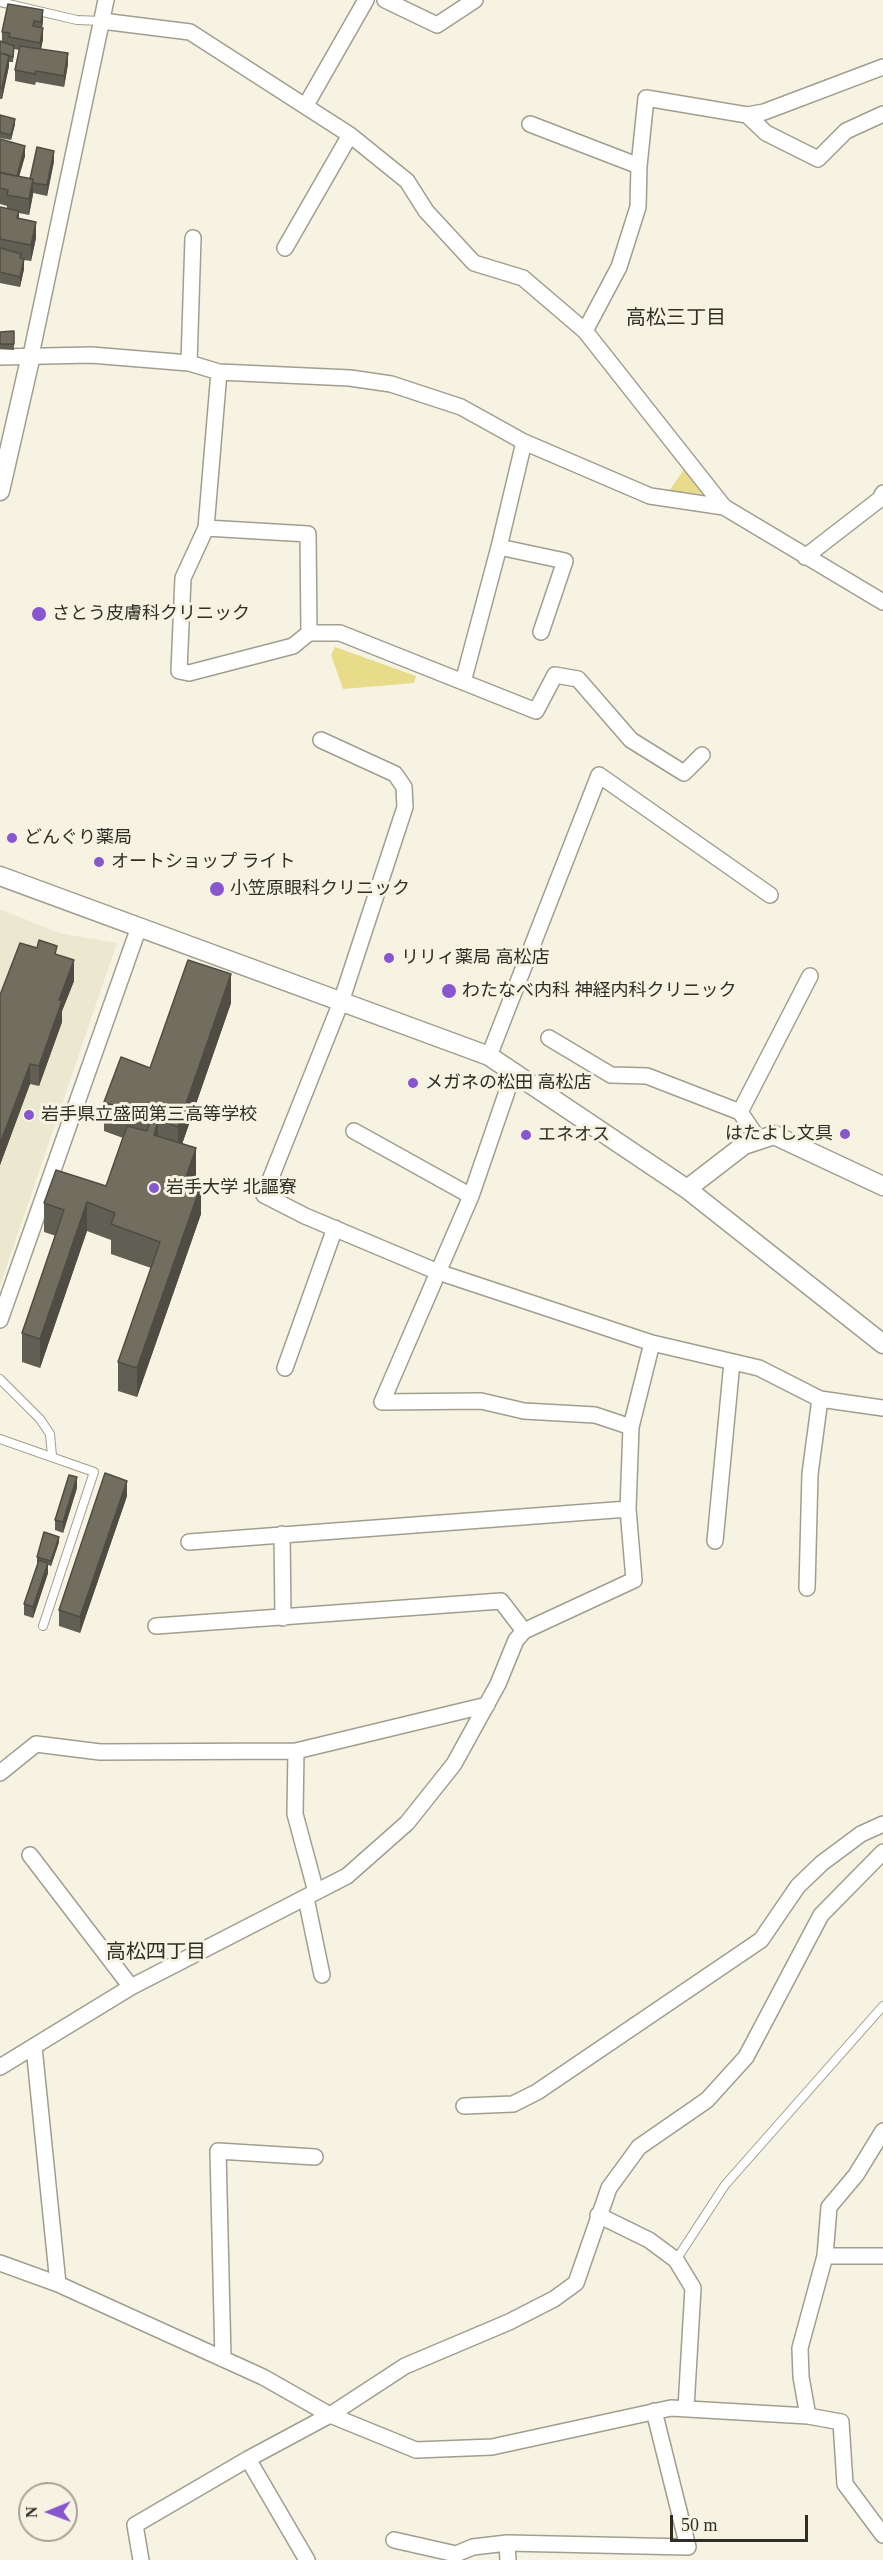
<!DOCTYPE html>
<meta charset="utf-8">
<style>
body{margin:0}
#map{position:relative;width:883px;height:2560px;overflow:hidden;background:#f6f3e3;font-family:"Times New Roman",serif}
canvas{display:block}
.north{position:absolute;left:18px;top:2482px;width:60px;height:60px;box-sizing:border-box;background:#f6f3e3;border:2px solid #a6a497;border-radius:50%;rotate:269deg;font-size:16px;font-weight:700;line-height:24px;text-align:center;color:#2e2d26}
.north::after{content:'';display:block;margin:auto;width:21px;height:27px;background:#8856ce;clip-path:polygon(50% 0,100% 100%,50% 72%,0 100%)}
.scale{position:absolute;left:670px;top:2515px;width:138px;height:27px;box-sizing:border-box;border:3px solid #2e2d26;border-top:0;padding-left:8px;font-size:18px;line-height:21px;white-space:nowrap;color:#2e2d26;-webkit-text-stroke:4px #f6f3e3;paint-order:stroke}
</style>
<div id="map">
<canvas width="883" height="2560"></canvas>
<div class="north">N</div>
<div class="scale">50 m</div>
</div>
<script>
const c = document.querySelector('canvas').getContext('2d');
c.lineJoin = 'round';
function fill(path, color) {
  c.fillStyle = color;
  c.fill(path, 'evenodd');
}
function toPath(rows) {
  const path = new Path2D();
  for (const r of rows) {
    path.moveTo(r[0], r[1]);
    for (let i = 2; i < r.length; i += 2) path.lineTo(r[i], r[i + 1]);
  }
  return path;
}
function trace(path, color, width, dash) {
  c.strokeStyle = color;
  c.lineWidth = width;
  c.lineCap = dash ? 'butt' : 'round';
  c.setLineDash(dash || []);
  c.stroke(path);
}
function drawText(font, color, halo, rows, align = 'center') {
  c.font = font + ' "Times New Roman","Noto Sans JP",serif';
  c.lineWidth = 6;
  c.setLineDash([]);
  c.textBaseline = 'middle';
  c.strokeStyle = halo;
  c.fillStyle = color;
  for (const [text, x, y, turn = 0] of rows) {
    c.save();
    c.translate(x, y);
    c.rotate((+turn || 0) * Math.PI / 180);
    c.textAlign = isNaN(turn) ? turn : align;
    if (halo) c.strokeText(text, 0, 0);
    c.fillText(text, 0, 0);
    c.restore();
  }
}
fill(toPath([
 [0,909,59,933,117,943,0,1286]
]), '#ece8d0');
fill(toPath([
 [685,468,704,494,669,491],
 [335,647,416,676,414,683,343,689,331,655]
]), '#e8db8a');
const service = toPath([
 [0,2,77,20,102,21],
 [0,1379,40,1419,50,1434,52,1456],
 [0,1439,94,1472,43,1626],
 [676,2260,725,2185,883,2006]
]);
const minor = toPath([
 [385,0,437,25,475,0],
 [102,21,190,32,350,135,407,181,426,211,474,263,523,278,585,331,724,507,883,602],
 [306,105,366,0],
 [747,115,766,133,818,159,846,131,883,114],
 [530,124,639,166,638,207,619,267,585,331],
 [639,166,646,98,747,115,764,112,883,67],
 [285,248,350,135],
 [31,355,106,0],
 [0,357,91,355,189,363,219,372,350,378,391,384,461,407,524,442,650,496,724,507],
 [189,363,193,238],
 [219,372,206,528,183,578,179,671,189,673,293,646,309,633,340,633,536,711,555,675,578,679,631,740,684,773,702,755],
 [524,442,499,547,565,561,541,632],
 [206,528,308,534,309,633],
 [805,557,880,499,883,493],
 [463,682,499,547],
 [321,740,395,774,404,787,405,807,341,1002,264,1195,305,1216,438,1272,652,1343],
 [549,1038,611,1075,647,1076,740,1112,759,1140],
 [489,1056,599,775,770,895],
 [514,1071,471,1196,382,1402,481,1401,524,1411,595,1415,631,1427],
 [740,1112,810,976],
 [354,1131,471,1196],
 [0,1320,139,927],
 [285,1368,335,1228],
 [282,1534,283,1618],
 [715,1541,732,1362],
 [189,1542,628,1509],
 [807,1588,810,1474,820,1399],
 [156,1626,501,1601,524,1631],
 [296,1751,295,1814,316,1892],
 [0,1773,36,1744,100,1752,296,1751,487,1705],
 [30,1855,131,1987],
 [306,1898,322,1975],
 [34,2047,58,2284],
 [0,2067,131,1987,347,1876,407,1823,454,1764,498,1684,516,1640,524,1631,634,1580,628,1509,631,1427,652,1343,759,1368,820,1399,883,1408],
 [464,2106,513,2104,537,2092,761,1940,798,1886,822,1863,861,1834,883,1824],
 [598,2215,649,2240,676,2260,693,2288,686,2408],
 [825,2256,883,2256],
 [0,2263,58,2284,263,2377,330,2415,416,2450,492,2447,671,2408,808,2416,841,2422,845,2484,883,2535],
 [223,2359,218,2151,315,2157],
 [808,2416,801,2377,800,2348,825,2256,829,2207,856,2175,883,2131],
 [394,2540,456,2554,473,2547,507,2543,688,2547,654,2411],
 [507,2543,508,2560],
 [141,2560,135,2525,248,2459],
 [307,2560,248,2459,330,2415,405,2366,509,2322,554,2299,576,2283,609,2188,639,2147,707,2100,746,2057,821,1915,883,1852]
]);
const tertiary = toPath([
 [0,491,31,355],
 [0,876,489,1056,687,1189,883,1344],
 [687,1189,744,1145,774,1135,883,1186]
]);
trace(service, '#a19e8f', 10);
trace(minor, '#a19e8f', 18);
trace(tertiary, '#a19e8f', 21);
trace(service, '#fff', 8);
trace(minor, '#fff', 15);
trace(tertiary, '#fff', 18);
fill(toPath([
 [8,4,43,21,42,28,43,39,41,49,68,64,64,87,36,82,35,85,15,81,15,70,19,50,14,49,13,62,9,62,9,66,2,99,0,99,0,41,2,42,2,32],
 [0,115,15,124,11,140,0,138],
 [0,139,25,156,19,176,30,179,54,161,47,196,33,193,29,215,19,213,19,218,36,238,31,261,24,260,24,269,20,287,0,283,0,207,7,209,7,206,0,204],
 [14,331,14,350,0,349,0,332],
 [57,955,74,981,62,1011,62,1022,39,1086,30,1084,0,1165,0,995],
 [231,1003,182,1144,196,1177,194,1183,201,1214,137,1397,118,1391,118,1362,151,1268,111,1254,111,1240,87,1231,40,1368,22,1362,22,1333,56,1236,44,1232,44,1203,106,1186,123,1138,104,1131,104,1102,150,1068],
 [77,1488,63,1533,55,1530,55,1520],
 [127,1496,80,1633,59,1626,59,1610],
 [59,1542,51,1566,48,1565,48,1573,33,1618,24,1615,24,1604,38,1563,37,1563,37,1557]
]), '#615f53');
fill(toPath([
 [43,10,43,21,41,33,41,22],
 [43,28,43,39,40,54,40,43],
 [68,53,68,64,64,87,64,76],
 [9,55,9,66,2,99,2,88],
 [15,119,15,124,11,140,11,135],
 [25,146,25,156,16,188,16,177],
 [54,151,54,161,47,196,47,185],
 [33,179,33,195,29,215,29,199],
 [36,222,36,238,31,261,31,245],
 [24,259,24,269,20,287,20,277],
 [74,960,74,981,62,1011,62,1022,39,1086,39,1066,59,1000],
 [231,974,231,1003,178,1156,178,1127],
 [30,1064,30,1084,0,1165,0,1144],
 [158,1120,158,1149,154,1135],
 [196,1148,196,1177,185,1209,185,1180],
 [201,1185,201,1214,137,1397,137,1368],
 [87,1202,87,1231,40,1368,40,1339],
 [77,1477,77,1488,63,1533,63,1522],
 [127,1481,127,1496,80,1633,80,1617],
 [59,1537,59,1542,51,1566,51,1561],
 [48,1563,48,1573,33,1618,33,1607]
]), '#4f4d43');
const building = toPath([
 [8,4,43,10,41,22,34,21,33,26,43,28,40,43,9,37,10,33,2,32,8,4],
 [0,41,14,46,13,57,0,53,0,41],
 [20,46,68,53,64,76,36,71,35,74,15,70,20,46],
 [0,53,9,55,2,88,0,88,0,53],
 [0,115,15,119,11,135,0,132,0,115],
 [0,139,25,146,17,176,0,172,0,139],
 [37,147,54,151,47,185,33,183,33,179,30,179,37,147],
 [0,173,33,179,29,199,7,195,8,190,0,188,0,173],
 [0,207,19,211,17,218,36,222,31,245,0,239,0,207],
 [0,248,21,254,20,258,24,259,20,277,0,272,0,248],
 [14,331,14,344,0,344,0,332,14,331],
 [39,940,57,946,55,954,74,960,59,1000,62,1001,39,1066,30,1064,0,1144,0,995,20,943,37,948,39,940],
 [188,960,231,974,178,1127,158,1120,154,1135,196,1148,185,1180,201,1185,137,1368,118,1362,160,1242,111,1224,115,1213,87,1202,40,1339,22,1333,64,1210,44,1203,56,1170,106,1186,127,1126,147,1131,151,1118,104,1102,121,1057,150,1068,188,960],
 [105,1473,127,1481,80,1617,59,1610,105,1473],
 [69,1475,77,1477,63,1522,55,1520,69,1475],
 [44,1532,59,1537,51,1561,37,1557,44,1532],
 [39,1560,48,1563,33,1607,24,1604,39,1560]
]);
fill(building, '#716e60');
trace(building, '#4f4d43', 1.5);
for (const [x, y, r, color] of [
 [39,614,8,"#8856ce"],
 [12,838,6,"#8856ce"],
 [99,862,6,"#8856ce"],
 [217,889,8,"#8856ce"],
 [389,958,6,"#8856ce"],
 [449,991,8,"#8856ce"],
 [413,1083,6,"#8856ce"],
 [29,1115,6,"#8856ce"],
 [845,1134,6,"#8856ce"],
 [526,1135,6,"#8856ce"],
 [154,1188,6,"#8856ce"]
]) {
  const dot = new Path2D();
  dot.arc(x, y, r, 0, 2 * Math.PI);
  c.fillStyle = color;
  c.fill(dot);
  trace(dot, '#f6f3e3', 2);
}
drawText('18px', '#2e2d26', '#f6f3e3', [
 ["さとう皮膚科クリニック",52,614],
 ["どんぐり薬局",24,838],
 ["オートショップ ライト",111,862],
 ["小笠原眼科クリニック",230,889],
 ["リリィ薬局 高松店",401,958],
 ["わたなべ内科 神経内科クリニック",462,991],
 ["メガネの松田 高松店",425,1083],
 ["岩手県立盛岡第三高等学校",41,1115],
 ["はたよし文具",833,1134,"right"],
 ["エネオス",538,1135],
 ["岩手大学 北謳寮",166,1188]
], 'left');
drawText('20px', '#2e2d26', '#f6f3e3', [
 ["高松三丁目",676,319],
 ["高松四丁目",156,1953]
]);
</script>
